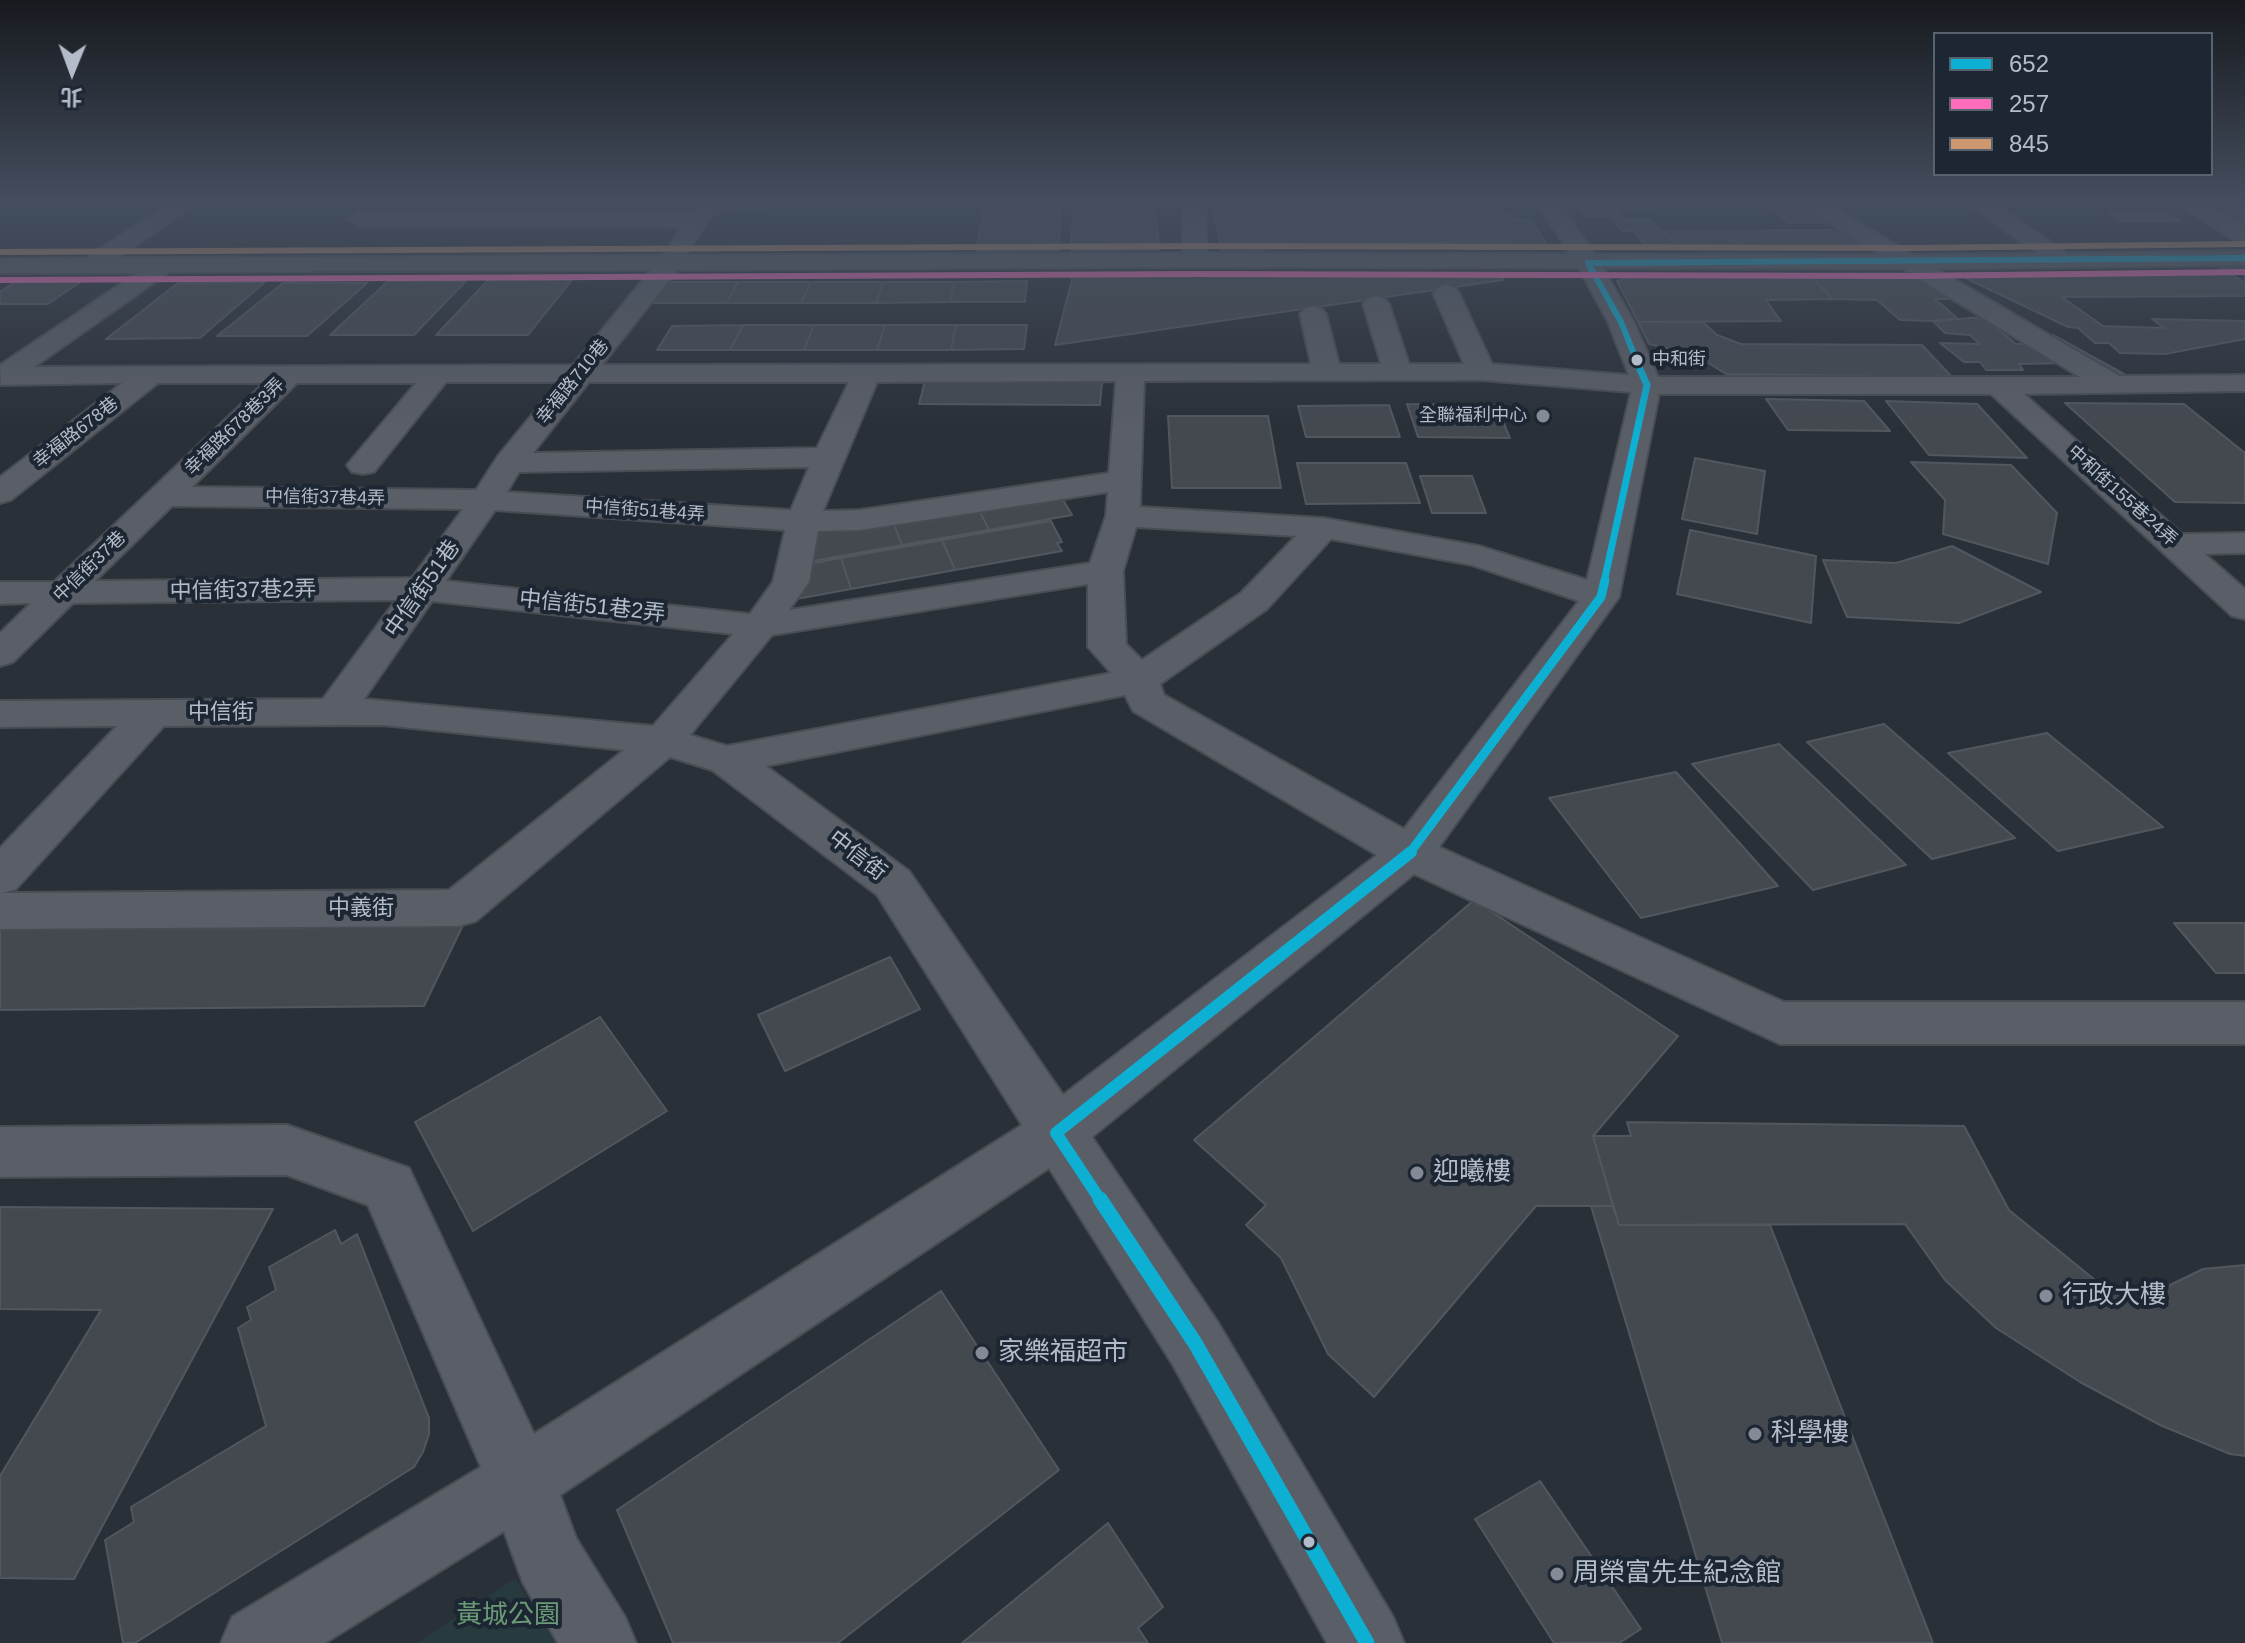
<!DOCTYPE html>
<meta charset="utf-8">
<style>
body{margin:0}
#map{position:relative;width:2245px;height:1643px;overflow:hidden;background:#2a3038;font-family:Helvetica,"Noto Sans TC",sans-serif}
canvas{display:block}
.legend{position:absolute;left:1933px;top:32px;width:280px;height:144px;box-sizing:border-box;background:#1d2633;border:2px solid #59626f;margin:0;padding:10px 14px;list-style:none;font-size:24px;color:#b4bcc9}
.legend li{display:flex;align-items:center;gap:16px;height:40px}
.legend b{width:40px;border:2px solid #59626f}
.north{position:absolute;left:32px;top:32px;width:80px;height:80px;-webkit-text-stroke:6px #1d2633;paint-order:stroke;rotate:181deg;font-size:22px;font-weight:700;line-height:32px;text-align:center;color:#b4bcc9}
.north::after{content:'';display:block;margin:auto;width:28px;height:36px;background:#b4bcc9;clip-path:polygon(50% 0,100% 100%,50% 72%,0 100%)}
</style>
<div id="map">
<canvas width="2245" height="1643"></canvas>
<ul class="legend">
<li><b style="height:10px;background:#0dafd3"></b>652</li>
<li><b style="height:10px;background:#fb6dba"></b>257</li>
<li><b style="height:10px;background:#cd976f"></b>845</li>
</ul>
<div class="north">北</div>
</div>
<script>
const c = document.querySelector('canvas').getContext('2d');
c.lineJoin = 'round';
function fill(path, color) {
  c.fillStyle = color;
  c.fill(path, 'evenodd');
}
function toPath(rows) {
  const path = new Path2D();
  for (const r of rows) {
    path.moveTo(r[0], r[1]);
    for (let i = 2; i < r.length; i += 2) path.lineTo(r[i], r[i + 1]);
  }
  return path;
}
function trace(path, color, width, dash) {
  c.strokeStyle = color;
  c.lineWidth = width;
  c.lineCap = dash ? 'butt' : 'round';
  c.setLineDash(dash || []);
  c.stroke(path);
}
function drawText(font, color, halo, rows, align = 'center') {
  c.font = font + ' Helvetica,"Noto Sans TC",sans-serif';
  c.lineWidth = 8;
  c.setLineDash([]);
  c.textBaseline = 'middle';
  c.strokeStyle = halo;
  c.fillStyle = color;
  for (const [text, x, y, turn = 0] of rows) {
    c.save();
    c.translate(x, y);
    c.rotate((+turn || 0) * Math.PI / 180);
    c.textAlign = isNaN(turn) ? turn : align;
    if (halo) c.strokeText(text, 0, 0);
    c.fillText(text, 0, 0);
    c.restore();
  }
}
fill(toPath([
 [515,1578,557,1643,417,1643]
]), '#273a3e');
const building = toPath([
 [1265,200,1486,200,1517,220,1531,220,1548,246,1528,250,1505,242,1265,245,1264,250,1255,253,1222,253,1213,209,1265,200],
 [1571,200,1607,200,1622,216,1586,217,1571,200],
 [1607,200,1686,200,1694,207,1616,209,1607,200],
 [1686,200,1768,200,1771,203,1694,207,1686,200],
 [1803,203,1828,222,1789,223,1765,204,1803,203],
 [984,211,1061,211,1058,251,976,251,984,211],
 [1073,211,1156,211,1159,250,1071,251,1073,211],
 [2216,211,2245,211,2245,224,2239,224,2216,211],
 [2107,212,2165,212,2180,221,2121,221,2107,212],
 [1612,219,1649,219,1681,248,1648,248,1633,231,1622,231,1612,219],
 [1782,230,1799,247,1741,247,1724,231,1782,230],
 [1782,230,1842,230,1861,246,1799,247,1782,230],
 [1666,231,1724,231,1741,247,1681,248,1666,231],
 [2216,265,2245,265,2245,283,2216,265],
 [2245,272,2245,296,2062,297,2103,326,2164,328,2152,319,2245,321,2245,339,2165,354,2120,353,2109,343,2095,343,2078,328,2068,327,1955,273,2245,272],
 [1940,273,1968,299,1935,299,1957,318,1933,321,1900,320,1877,300,1833,299,1809,274,1940,273],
 [1809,274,1833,299,1766,300,1781,321,1638,322,1617,281,1637,275,1809,274],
 [1503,275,1503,280,1055,345,1073,276,1503,275],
 [18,280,83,280,48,304,0,304,0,292,18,280],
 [488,280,572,280,528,335,436,335,488,280],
 [388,281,466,281,414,335,330,335,388,281],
 [1027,281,1025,302,950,302,955,282,1027,281],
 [265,282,200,338,106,339,178,283,265,282],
 [666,282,738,282,727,303,652,303,666,282],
 [738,282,811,282,801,303,727,303,738,282],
 [811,282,883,282,876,303,801,303,811,282],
 [883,282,955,282,950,302,876,303,883,282],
 [283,283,367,283,307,336,217,336,283,283],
 [1984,317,2016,344,2040,344,2029,339,2053,335,2124,374,2094,375,2070,363,2019,364,2023,370,1986,370,1980,362,1964,362,1940,343,1980,344,1970,335,1945,333,1933,321,1984,317],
 [1638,322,1703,322,1717,335,1741,344,1922,345,1952,377,1726,374,1697,356,1649,344,1638,322],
 [743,325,730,350,657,350,672,326,743,325],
 [743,325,814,325,804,350,730,350,743,325],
 [814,325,885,325,877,350,804,350,814,325],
 [885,325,956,325,951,350,877,350,885,325],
 [956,325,1027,325,1024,349,951,350,956,325],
 [925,381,1102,382,1100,405,919,404,925,381],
 [1766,399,1864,401,1890,431,1788,430,1766,399],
 [1886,401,1977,404,2027,458,1929,455,1886,401],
 [2065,403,2184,404,2245,453,2245,503,2175,502,2065,403],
 [1407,404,1496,405,1510,438,1418,437,1407,404],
 [1389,405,1400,437,1306,437,1298,406,1389,405],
 [1168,416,1268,416,1281,488,1172,488,1168,416],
 [1695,458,1765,471,1757,534,1682,519,1695,458],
 [1911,462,2011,465,2057,513,2048,564,1943,534,1945,500,1911,462],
 [1297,463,1406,463,1420,503,1306,504,1297,463],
 [1420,476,1472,476,1486,513,1432,513,1420,476],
 [1055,486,1072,515,989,530,974,500,1055,486],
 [974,500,989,530,902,545,890,514,974,500],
 [890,514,902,545,813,561,804,529,890,514],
 [1051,521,1062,542,1057,543,1062,551,955,570,942,540,1051,521],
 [1690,530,1816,556,1811,623,1677,594,1690,530],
 [942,540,955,570,851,589,841,558,942,540],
 [1952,546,2041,592,1959,623,1847,617,1823,560,1896,563,1952,546],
 [841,558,851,589,780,602,798,566,841,558],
 [1884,724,2015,838,1932,859,1807,742,1884,724],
 [2047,733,2163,827,2058,851,1948,753,2047,733],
 [1779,744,1906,865,1813,890,1692,764,1779,744],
 [1676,772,1778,886,1641,918,1549,798,1676,772],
 [1474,900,1678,1036,1593,1136,1613,1206,1536,1206,1374,1397,1328,1354,1281,1258,1246,1225,1266,1205,1194,1140,1474,900],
 [465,921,424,1006,0,1010,0,926,465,921],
 [2174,923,2245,923,2245,973,2216,973,2174,923],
 [890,957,920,1009,785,1071,758,1015,890,957],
 [600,1017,667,1111,473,1231,415,1122,600,1017],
 [1627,1122,1964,1126,2009,1210,2095,1280,2154,1308,2170,1285,2203,1269,2245,1265,2245,1456,2230,1454,2160,1425,2080,1382,1996,1328,1945,1280,1905,1224,1619,1225,1593,1136,1631,1136,1627,1122],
 [1591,1206,1613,1206,1619,1225,1770,1225,1933,1643,1722,1643,1591,1206],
 [0,1207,273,1209,74,1579,0,1578,0,1476,101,1310,0,1309,0,1207],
 [335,1230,341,1244,357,1234,429,1418,429,1434,423,1452,414,1467,135,1643,123,1643,105,1540,134,1522,131,1507,266,1426,238,1328,251,1320,247,1307,276,1290,269,1267,335,1230],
 [941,1291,1059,1470,838,1643,673,1643,617,1510,941,1291],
 [1540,1481,1641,1629,1619,1643,1554,1643,1475,1519,1540,1481],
 [1108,1523,1163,1607,1138,1628,1148,1643,962,1643,1108,1523]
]);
fill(building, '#444950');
trace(building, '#52575f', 2);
const minor = toPath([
 [175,200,201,200,118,258,663,255,682,227,359,226,348,219,359,212,691,213,708,200,778,200,767,207,725,209,711,216,686,255,1183,253,1183,200,1205,200,1207,253,1570,254,1535,200,1557,200,1594,254,1880,255,1794,200,1821,200,1913,255,2037,253,1963,200,1989,200,2067,253,2245,251,2245,265,1937,269,2119,376,2245,375,2245,391,2024,394,2182,534,2245,533,2245,553,2205,554,2245,589,2245,619,2232,616,1991,394,1659,394,1619,597,1439,847,1784,1002,2245,1002,2245,1044,1780,1044,1414,874,1092,1137,1217,1321,1393,1617,1404,1643,1327,1643,1173,1365,1049,1168,560,1495,576,1538,625,1617,636,1643,558,1643,523,1583,504,1531,325,1643,221,1643,232,1617,481,1467,368,1205,287,1175,0,1177,0,1127,287,1125,409,1168,534,1434,1022,1125,877,895,712,770,670,757,476,921,459,926,0,929,0,848,117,726,0,727,0,701,323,699,396,600,73,603,13,662,0,666,0,633,31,603,0,604,0,582,54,582,264,383,158,383,11,500,0,503,0,477,122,383,1,385,0,365,137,273,0,273,0,259,86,258,175,200],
 [1195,267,1579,268,1608,322,1629,375,1492,364,1459,293,1455,288,1446,285,1437,288,1433,293,1464,364,1409,364,1389,304,1385,299,1376,296,1367,299,1363,304,1381,364,1339,364,1326,314,1322,309,1313,306,1304,309,1300,314,1311,364,602,365,677,270,1195,267],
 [1603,268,1903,269,2080,377,1658,377,1634,322,1603,268],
 [651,270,573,365,34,367,169,272,651,270],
 [1482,380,1631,392,1587,580,1479,546,1323,518,1140,507,1144,381,1482,380],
 [1116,381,1109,473,860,510,823,511,877,382,1116,381],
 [446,382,559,382,498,456,476,490,192,487,297,383,416,383,347,465,352,472,363,474,374,472,446,382],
 [589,382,849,382,817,448,533,453,589,382],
 [809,467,791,510,507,492,519,472,809,467],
 [1108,492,1106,516,1090,563,789,610,809,582,818,531,860,530,1108,492],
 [172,506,463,509,412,578,95,581,172,506],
 [495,510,785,530,773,582,750,614,446,581,495,510],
 [1136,527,1296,536,1241,593,1142,660,1126,644,1123,571,1136,527],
 [1331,539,1472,565,1579,601,1404,829,1164,695,1160,684,1267,609,1331,539],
 [1088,584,1088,647,1111,673,727,746,690,735,772,635,1088,584],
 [432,601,733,634,653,726,364,699,432,601],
 [1125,695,1133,711,1377,855,1063,1095,909,871,766,766,1125,695],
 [383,725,624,750,449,890,3,893,16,889,164,726,383,725],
 [2172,200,2199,200,2245,227,2245,244,2237,242,2172,200]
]);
trace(minor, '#484c53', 4);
fill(minor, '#5a5e66');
trace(toPath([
 [1588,263,2245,258],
 [1588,263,1621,322,1640,369]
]), '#0dafd3', 6);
trace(toPath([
 [1604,582,1647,385,1639,367]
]), '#0dafd3', 7);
trace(toPath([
 [1409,854,1601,597,1605,580]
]), '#0dafd3', 9);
trace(toPath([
 [1056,1133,1411,852],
 [1056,1133,1101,1201]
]), '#0dafd3', 12);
trace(toPath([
 [1100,1199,1195,1343,1367,1643]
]), '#0dafd3', 15);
trace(toPath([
 [0,280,1195,274,1910,276,2245,272]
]), '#fb6dba', 6);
trace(toPath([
 [0,252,1195,246,1910,248,2245,244]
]), '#cd976f', 6);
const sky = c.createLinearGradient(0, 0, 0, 430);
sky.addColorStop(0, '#171a1f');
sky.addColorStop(0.47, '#444e5e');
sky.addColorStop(1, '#444e5e00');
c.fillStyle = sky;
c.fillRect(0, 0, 2245, 430);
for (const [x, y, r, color] of [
 [1637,360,7,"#b4bcc9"],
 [1543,416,8,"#848b96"],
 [1417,1173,8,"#848b96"],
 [2046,1296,8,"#848b96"],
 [982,1353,8,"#848b96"],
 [1755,1434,8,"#848b96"],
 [1309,1542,7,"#b4bcc9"],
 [1557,1574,8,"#848b96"]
]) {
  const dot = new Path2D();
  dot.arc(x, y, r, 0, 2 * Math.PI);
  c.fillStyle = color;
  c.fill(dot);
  trace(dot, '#1d2633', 3);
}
drawText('18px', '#b4bcc9', '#1d2633', [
 ["中和街",1652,360]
], 'left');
drawText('18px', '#b4bcc9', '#1d2633', [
 ["幸福路710巷",573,382,-51],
 ["幸福路678巷3弄",235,427,-44],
 ["幸福路678巷",76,433,-38],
 ["中和街155巷24弄",2122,496,42],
 ["中信街37巷4弄",325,498,1],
 ["中信街51巷4弄",645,511,4],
 ["中信街37巷",90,567,-44]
]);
drawText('18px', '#b4bcc9', '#1d2633', [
 ["全聯福利中心",1527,416]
], 'right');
drawText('22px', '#b4bcc9', '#1d2633', [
 ["中信街51巷",423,589,-55],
 ["中信街37巷2弄",243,591,-1],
 ["中信街51巷2弄",592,607,6],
 ["中信街",221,713],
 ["中信街",857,856,38],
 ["中義街",361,909]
]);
drawText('26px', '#b4bcc9', '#1d2633', [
 ["迎曦樓",1433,1173],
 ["行政大樓",2062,1296],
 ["家樂福超市",998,1353],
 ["科學樓",1771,1434],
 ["周榮富先生紀念館",1573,1574]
], 'left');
drawText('26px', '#6b9a76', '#1d2633', [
 ["黃城公園",508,1616]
]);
</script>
